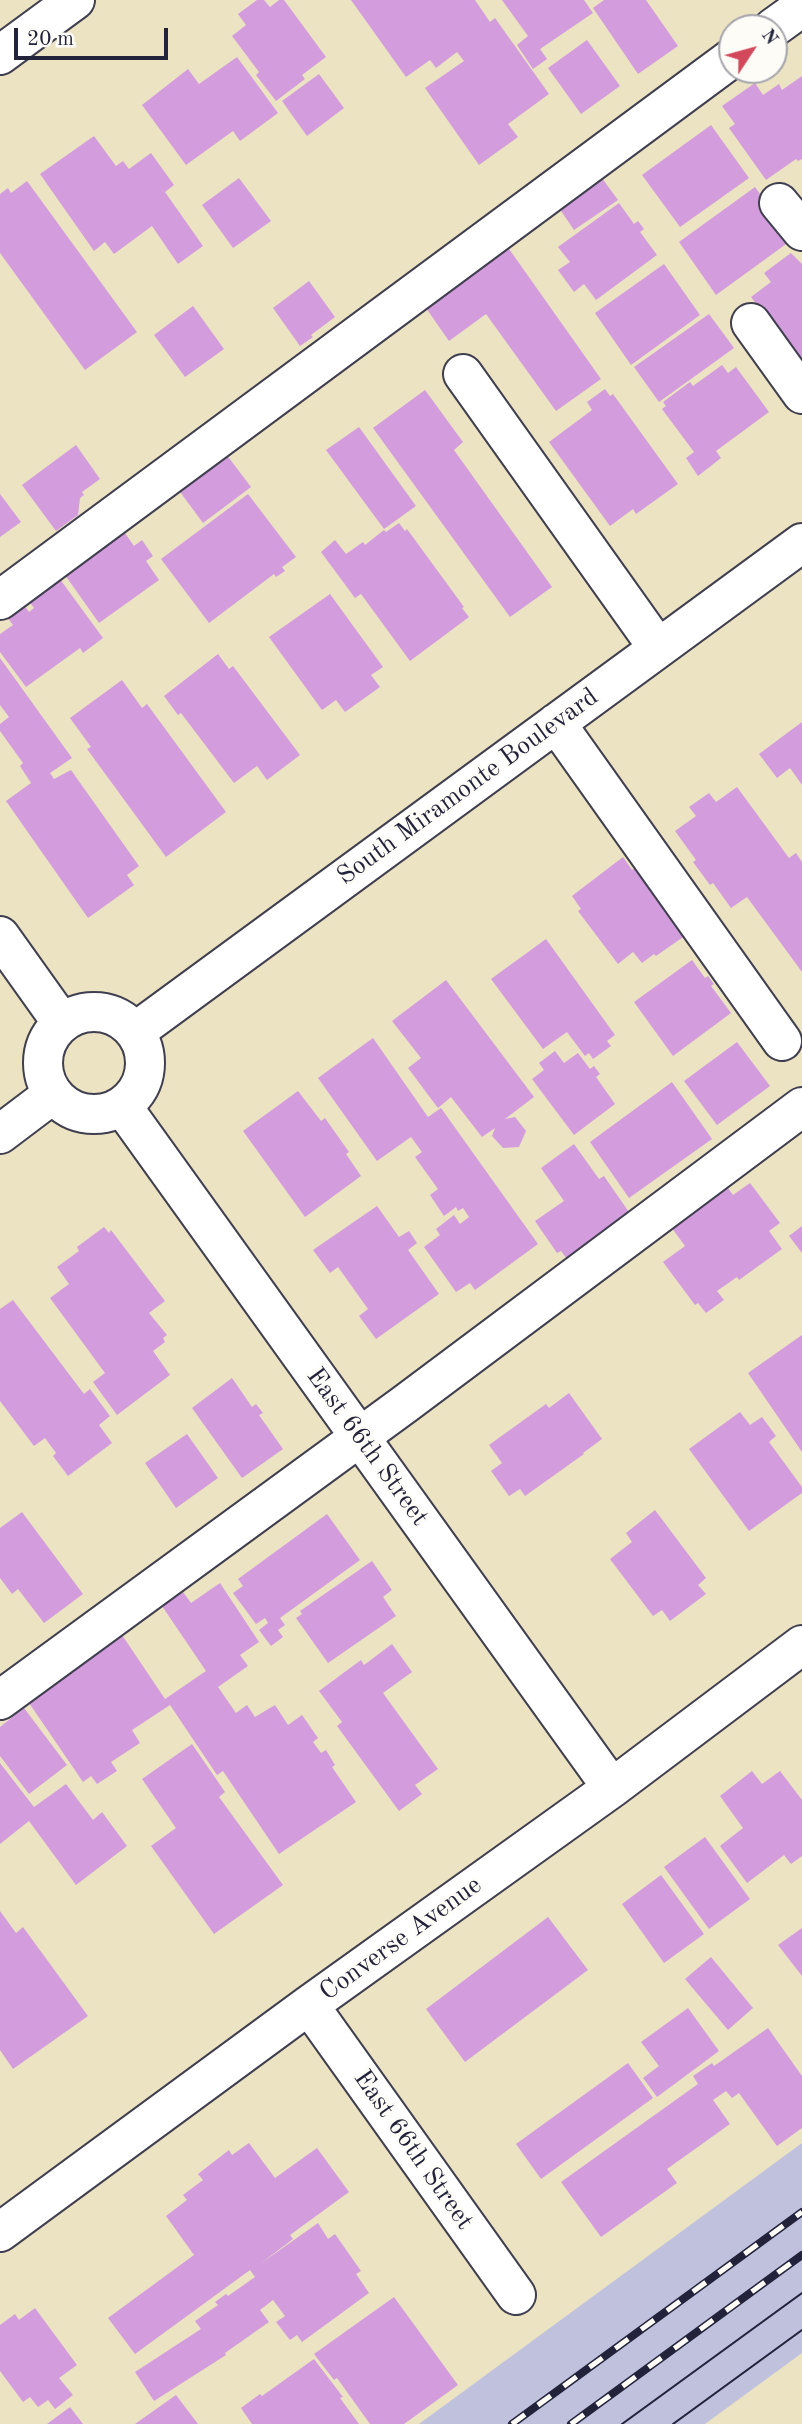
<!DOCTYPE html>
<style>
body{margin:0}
#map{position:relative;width:802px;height:2424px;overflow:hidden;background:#ece3c3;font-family:"Old Standard TT",serif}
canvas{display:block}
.north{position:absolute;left:718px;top:14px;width:70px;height:70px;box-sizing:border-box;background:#fdfcf7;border:2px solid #a5a5ac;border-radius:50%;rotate:54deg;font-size:19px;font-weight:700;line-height:28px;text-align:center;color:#22223b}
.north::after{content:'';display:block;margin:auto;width:24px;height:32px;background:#d1495b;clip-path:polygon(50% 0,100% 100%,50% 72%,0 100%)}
.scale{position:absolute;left:14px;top:28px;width:154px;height:32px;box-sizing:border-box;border:4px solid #22223b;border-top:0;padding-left:9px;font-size:21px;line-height:24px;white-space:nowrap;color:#22223b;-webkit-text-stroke:5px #fdfcf7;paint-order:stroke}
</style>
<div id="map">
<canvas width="802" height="2424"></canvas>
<div class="north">N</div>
<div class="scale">20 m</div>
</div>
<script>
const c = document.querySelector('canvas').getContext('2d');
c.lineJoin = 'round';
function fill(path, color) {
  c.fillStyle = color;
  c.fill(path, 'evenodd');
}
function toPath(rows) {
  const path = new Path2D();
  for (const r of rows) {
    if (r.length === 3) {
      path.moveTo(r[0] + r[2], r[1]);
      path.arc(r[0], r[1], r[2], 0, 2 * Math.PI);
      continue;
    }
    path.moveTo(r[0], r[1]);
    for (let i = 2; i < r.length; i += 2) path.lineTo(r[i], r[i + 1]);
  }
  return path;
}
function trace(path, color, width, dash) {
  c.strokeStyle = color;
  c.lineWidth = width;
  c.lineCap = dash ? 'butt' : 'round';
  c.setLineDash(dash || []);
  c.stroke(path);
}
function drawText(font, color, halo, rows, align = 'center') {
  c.font = font + ' "Old Standard TT",serif';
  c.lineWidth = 5;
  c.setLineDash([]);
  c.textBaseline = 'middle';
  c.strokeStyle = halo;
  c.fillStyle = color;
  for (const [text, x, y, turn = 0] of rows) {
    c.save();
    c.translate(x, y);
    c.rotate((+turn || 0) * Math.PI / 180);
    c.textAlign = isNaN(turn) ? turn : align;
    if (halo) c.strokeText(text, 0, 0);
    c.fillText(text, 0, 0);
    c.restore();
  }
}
fill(toPath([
 [802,2143,802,2353,705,2424,419,2424]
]), '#c0c2dd');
fill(toPath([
 [257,0,264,0,270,7,279,0,284,0,326,57,302,75,305,79,276,101,256,75,259,72,232,36,246,25,238,14],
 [351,0,475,0,490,22,495,18,549,94,508,124,518,137,479,165,425,88,464,61,457,52,436,68,430,60,406,77],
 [502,0,584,0,593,13,540,49,547,59,533,69,517,45,528,36],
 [604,0,646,0,678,46,638,74,593,8],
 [587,40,620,86,581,114,548,68],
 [237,57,278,113,240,141,233,131,186,165,142,105,188,69,199,84],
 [319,74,344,108,307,136,282,101],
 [802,76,802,159,798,161,796,159,766,180,729,128,735,124,722,106,755,83,763,95,779,84,782,90],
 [711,125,749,178,680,227,642,175],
 [94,136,116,166,123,161,129,169,151,153,174,185,165,192,203,246,178,264,152,226,114,254,105,242,94,251,40,174],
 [596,170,618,200,574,230,553,199],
 [239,178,271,221,233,248,202,205],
 [27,181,137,332,85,370,0,253,0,194,8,188,11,193],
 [755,187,793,239,716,295,679,242],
 [619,203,634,224,638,221,644,229,640,232,657,255,596,300,584,284,574,292,558,270,570,262,558,247],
 [502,239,601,379,556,411,486,314,449,341,419,298],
 [791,253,802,264,802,366,751,297,771,282,764,273],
 [664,264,700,315,631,365,595,313],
 [309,281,335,317,311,335,313,337,300,346,273,308],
 [193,306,224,349,185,377,154,335],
 [709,314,734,348,659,402,634,367],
 [722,365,728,373,736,367,769,412,716,451,721,458,698,476,686,458,694,452,662,409,666,406,663,402,690,382,693,386],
 [605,389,610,396,613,394,678,484,636,514,633,509,610,526,549,442,592,410,587,402],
 [425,390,463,442,454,450,552,587,510,617,373,428],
 [359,427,416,506,384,529,326,450],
 [76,445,100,479,82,492,84,495,80,498,78,515,56,531,22,485],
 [220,446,251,487,203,523,172,481],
 [0,494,21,522,0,537],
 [248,494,296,557,282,567,285,571,276,577,274,574,209,623,161,559],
 [399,523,405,531,407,529,464,607,462,608,469,617,410,661,361,594,355,598,321,552,335,540,346,554,363,542,365,545,384,530,386,532],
 [120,526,134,546,142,540,153,556,146,561,159,580,99,623,60,568],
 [54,571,103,638,83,653,80,648,26,687,0,652,0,634,13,625,2,610,18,597,29,612,34,608,23,593],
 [330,594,383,667,371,675,380,687,345,712,336,700,322,710,269,637],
 [218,654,229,669,233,666,300,755,267,780,257,766,234,783,181,713,178,715,164,696],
 [0,658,72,758,50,773,54,779,71,770,139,866,127,875,134,885,88,918,6,801,31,783,20,766,23,763,0,731,0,724,9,717,0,705],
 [122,680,142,708,147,704,226,812,166,857,87,749,91,747,70,718],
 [802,722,802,785,790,768,777,778,759,754],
 [737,787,789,858,796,853,802,862,802,972,747,897,731,908,713,883,710,885,693,862,696,860,675,831,696,816,689,807,709,793,716,802],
 [623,857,632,870,636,867,686,935,656,956,654,954,642,963,633,952,618,964,578,911,581,909,572,896],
 [546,939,615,1035,607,1041,611,1046,593,1059,589,1053,585,1056,567,1032,543,1049,491,979],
 [692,960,705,978,708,976,714,984,711,986,731,1013,673,1056,634,1002],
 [446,980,534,1097,505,1119,515,1117,526,1131,519,1147,503,1148,492,1136,495,1128,482,1137,451,1097,438,1108,408,1068,421,1058,392,1021],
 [373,1038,428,1117,441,1108,538,1244,475,1290,470,1283,456,1292,424,1247,440,1235,436,1229,454,1215,460,1224,469,1217,463,1208,458,1211,456,1207,444,1216,430,1195,438,1189,415,1157,422,1152,411,1137,377,1161,318,1078],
 [737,1042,770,1086,717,1125,684,1081],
 [555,1051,564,1063,578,1053,590,1069,594,1066,600,1074,596,1077,615,1104,574,1135,532,1079,544,1070,539,1063],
 [672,1082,712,1139,629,1198,590,1142],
 [298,1091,321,1121,325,1118,349,1152,346,1154,361,1176,305,1217,243,1131],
 [574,1144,599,1179,604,1176,631,1215,567,1259,561,1251,557,1253,535,1221,564,1201,541,1168],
 [750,1183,780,1223,769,1231,782,1249,739,1280,737,1277,717,1291,724,1300,706,1313,698,1303,695,1305,663,1262,685,1246,669,1224,725,1184,733,1195],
 [377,1206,399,1237,409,1231,417,1243,408,1250,439,1294,376,1339,359,1316,368,1309,338,1267,330,1273,313,1250],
 [802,1226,802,1253,789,1236],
 [104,1227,109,1233,111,1230,165,1301,149,1313,167,1335,163,1338,165,1342,153,1351,170,1375,117,1415,93,1382,105,1373,50,1298,69,1284,57,1267,79,1251,77,1247],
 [13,1300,84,1394,90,1389,110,1416,99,1425,112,1443,68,1476,53,1456,56,1453,45,1438,34,1446,0,1401,0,1309],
 [802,1335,802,1452,748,1373],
 [232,1378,252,1407,256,1404,263,1413,259,1415,283,1449,242,1478,192,1408],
 [569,1393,602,1439,583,1453,584,1454,525,1496,520,1489,509,1496,491,1471,502,1463,489,1445,546,1404,549,1408],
 [740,1412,750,1425,762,1417,776,1436,769,1442,802,1487,802,1493,749,1531,689,1449],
 [187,1434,218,1478,176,1508,145,1463],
 [655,1510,706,1578,698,1585,706,1594,670,1621,662,1610,653,1616,610,1559,632,1542,626,1533],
 [22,1512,83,1594,44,1623,18,1589,12,1594,0,1578,0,1528],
 [327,1514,360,1560,280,1618,285,1625,278,1630,283,1637,271,1646,259,1630,268,1623,265,1618,256,1624,233,1593,243,1586,238,1579],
 [372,1561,392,1590,383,1597,396,1616,328,1663,296,1618,302,1614,300,1611],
 [220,1583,259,1642,240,1655,248,1666,218,1687,236,1713,247,1705,255,1717,275,1705,288,1725,302,1715,318,1738,313,1742,321,1753,326,1750,335,1765,332,1767,356,1802,279,1854,223,1771,217,1775,170,1705,132,1730,140,1743,111,1762,117,1771,97,1784,91,1776,83,1782,27,1700,122,1635,165,1699,206,1671,162,1606,183,1592,191,1603],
 [392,1644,412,1672,383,1693,438,1769,415,1785,422,1794,399,1811,337,1726,342,1722,319,1691,361,1660,364,1665],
 [24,1708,67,1765,29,1794,0,1756,0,1727],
 [192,1744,225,1792,219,1797,283,1885,214,1934,151,1846,176,1828,142,1779],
 [0,1763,34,1807,66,1784,93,1820,102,1812,127,1846,76,1885,29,1821,0,1844],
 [752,1771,762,1784,780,1771,802,1800,802,1856,791,1864,784,1855,747,1883,720,1846,743,1828,720,1796],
 [705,1837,750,1899,709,1929,664,1867],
 [661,1875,704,1934,664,1963,622,1904],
 [0,1911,16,1933,23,1927,88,2016,13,2069,0,2050],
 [548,1917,588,1970,465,2062,426,2009],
 [802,1928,802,1976,778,1945],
 [711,1957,753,2008,728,2030,685,1979],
 [688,2008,719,2051,657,2097,643,2078,659,2066,641,2042],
 [768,2028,802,2076,802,2128,777,2146,739,2093,732,2098,726,2091,713,2100,730,2124,667,2169,677,2183,601,2237,561,2182,698,2084,693,2076,712,2063,714,2066],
 [628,2063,653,2098,541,2179,516,2144],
 [249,2143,275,2178,317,2148,349,2192,290,2235,293,2239,260,2264,318,2223,328,2239,335,2234,361,2271,356,2274,369,2293,302,2342,297,2335,290,2340,276,2322,285,2316,273,2300,260,2310,269,2322,225,2353,226,2355,154,2401,135,2372,201,2329,195,2321,218,2305,215,2302,226,2294,228,2296,255,2277,250,2270,135,2354,108,2318,194,2255,166,2216,187,2200,183,2195,203,2180,198,2174,229,2150,232,2155],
 [394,2297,458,2385,404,2424,370,2424,337,2378,334,2380,314,2354],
 [35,2308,77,2365,59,2378,73,2395,55,2409,48,2400,38,2407,30,2397,23,2402,0,2371,0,2325,15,2314,19,2320],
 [314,2359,343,2397,340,2398,359,2424,252,2424,241,2408,260,2394,262,2396],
 [176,2395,198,2424,135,2424],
 [70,2407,83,2424,47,2424]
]), '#d39cdd');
const minor = toPath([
 [773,28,802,7],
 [0,55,75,0],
 [779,203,802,231],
 [751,323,802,394],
 [463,374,658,648],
 [0,600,732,58],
 [556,723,782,1041],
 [0,936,62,1023],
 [94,1063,51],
 [135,1032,802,543],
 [122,1106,612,1788],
 [0,1134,53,1094],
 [0,1700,405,1404,802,1107],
 [309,2005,516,2295],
 [0,2232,309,2005,612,1788,802,1645]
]);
trace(minor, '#403f4f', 42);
trace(minor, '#fff', 38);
trace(toPath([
 [622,2424,802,2293],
 [673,2424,802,2330]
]), '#22223b', 2);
const rail = toPath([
 [512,2424,802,2212],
 [571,2424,802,2255]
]);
trace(rail, '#22223b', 8);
trace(rail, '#fdfcf7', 5, [16]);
drawText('26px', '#22223b', '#fdfcf7', [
 ["South Miramonte Boulevard",468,787,-36],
 ["East 66th Street",367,1447,54],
 ["Converse Avenue",401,1939,-36],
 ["East 66th Street",413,2150,55]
]);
</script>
